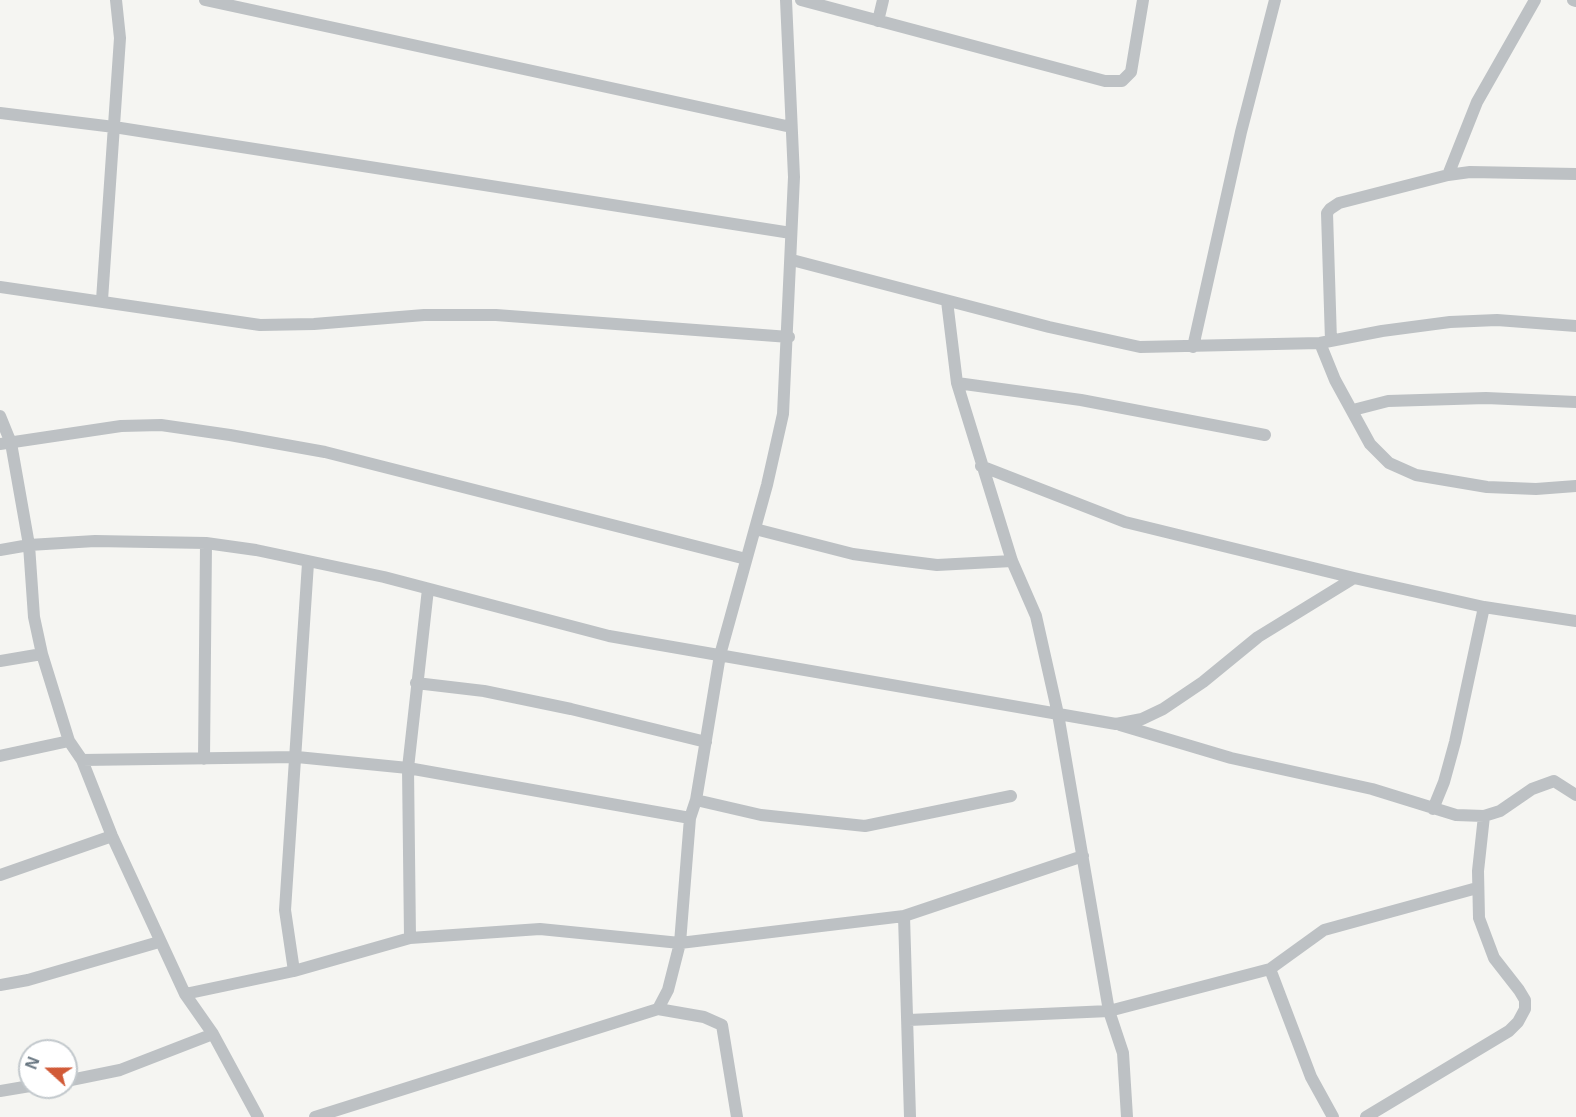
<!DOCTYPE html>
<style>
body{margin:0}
#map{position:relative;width:1576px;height:1117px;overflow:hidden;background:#f5f5f2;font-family:Helvetica,sans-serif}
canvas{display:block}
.north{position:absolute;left:18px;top:1039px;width:60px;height:60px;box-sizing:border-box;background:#fff;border:2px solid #c2c8cc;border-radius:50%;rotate:291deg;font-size:16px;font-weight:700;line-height:24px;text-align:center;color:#677580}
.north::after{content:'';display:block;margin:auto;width:21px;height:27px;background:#d15a37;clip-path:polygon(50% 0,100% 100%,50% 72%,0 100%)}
</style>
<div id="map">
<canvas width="1576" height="1117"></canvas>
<div class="north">N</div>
</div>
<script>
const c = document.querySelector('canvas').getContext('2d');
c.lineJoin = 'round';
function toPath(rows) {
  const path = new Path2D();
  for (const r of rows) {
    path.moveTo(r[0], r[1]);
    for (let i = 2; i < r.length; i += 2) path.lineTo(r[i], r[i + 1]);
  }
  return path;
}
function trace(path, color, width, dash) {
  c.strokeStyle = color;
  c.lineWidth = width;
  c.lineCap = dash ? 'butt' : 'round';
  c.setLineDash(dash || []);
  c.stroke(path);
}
trace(toPath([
 [205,0,791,127],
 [801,0,1105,81,1122,81,1131,72,1143,0],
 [1573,0,1576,1],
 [878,21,883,0],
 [0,113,114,127,791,233],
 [1448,175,1477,102,1535,0],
 [792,260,1049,327,1140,347,1320,343,1382,331,1450,322,1497,320,1576,326],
 [0,287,260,325,314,324,424,315,496,315,789,337],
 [102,300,120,38,116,0],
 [947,301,957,383,1012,561,1036,616,1058,714,1109,1011,1123,1053,1127,1117],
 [1331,341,1327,213,1330,209,1339,203,1448,175,1470,172,1576,174],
 [1320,343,1335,380,1370,444,1389,463,1416,475,1487,487,1536,489,1576,486],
 [1193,347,1241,132,1275,0],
 [957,383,1081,400,1265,435],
 [1353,410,1388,401,1486,398,1576,402],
 [0,416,11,443,29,545,34,617,42,654,69,741,82,760,112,836,185,994,213,1034,258,1117],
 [0,444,121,426,161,425,230,435,325,452,746,559],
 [981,466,1125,522,1354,578,1484,607,1576,621],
 [755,529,853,554,897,560,937,565,1012,561],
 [0,550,29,545,95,541,206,543,256,550,384,577,609,636,1116,724,1142,719,1163,709,1203,682,1258,637,1354,578],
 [0,661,42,654],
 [416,683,484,691,571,709,706,742],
 [1120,725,1231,758,1372,789,1456,815,1484,816,1500,811,1532,789,1554,781,1576,795],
 [0,756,69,741],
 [204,759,206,543],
 [82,760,297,757,408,768,690,818],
 [696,800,761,815,865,826,1011,796],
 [1433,809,1444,782,1455,742,1484,607],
 [0,875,112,836],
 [904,916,910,1117],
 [410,938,408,768,428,589],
 [1270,969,1311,1077,1333,1117],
 [294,971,285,910,308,563],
 [0,985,28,980,159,942],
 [185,994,294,971,410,938,540,929,680,943,904,916,1083,856],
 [658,1009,704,1017,722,1025,737,1117],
 [909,1020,1109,1011,1270,969,1324,930,1477,888],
 [66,1081,120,1070,213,1034],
 [0,1091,30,1086],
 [315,1117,658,1009,668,990,680,943,690,818,696,800,720,655,767,485,783,414,794,177,786,0],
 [1366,1117,1509,1031,1518,1022,1525,1009,1525,1000,1519,990,1494,958,1479,918,1478,871,1484,816]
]), '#bdc1c4', 12);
</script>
